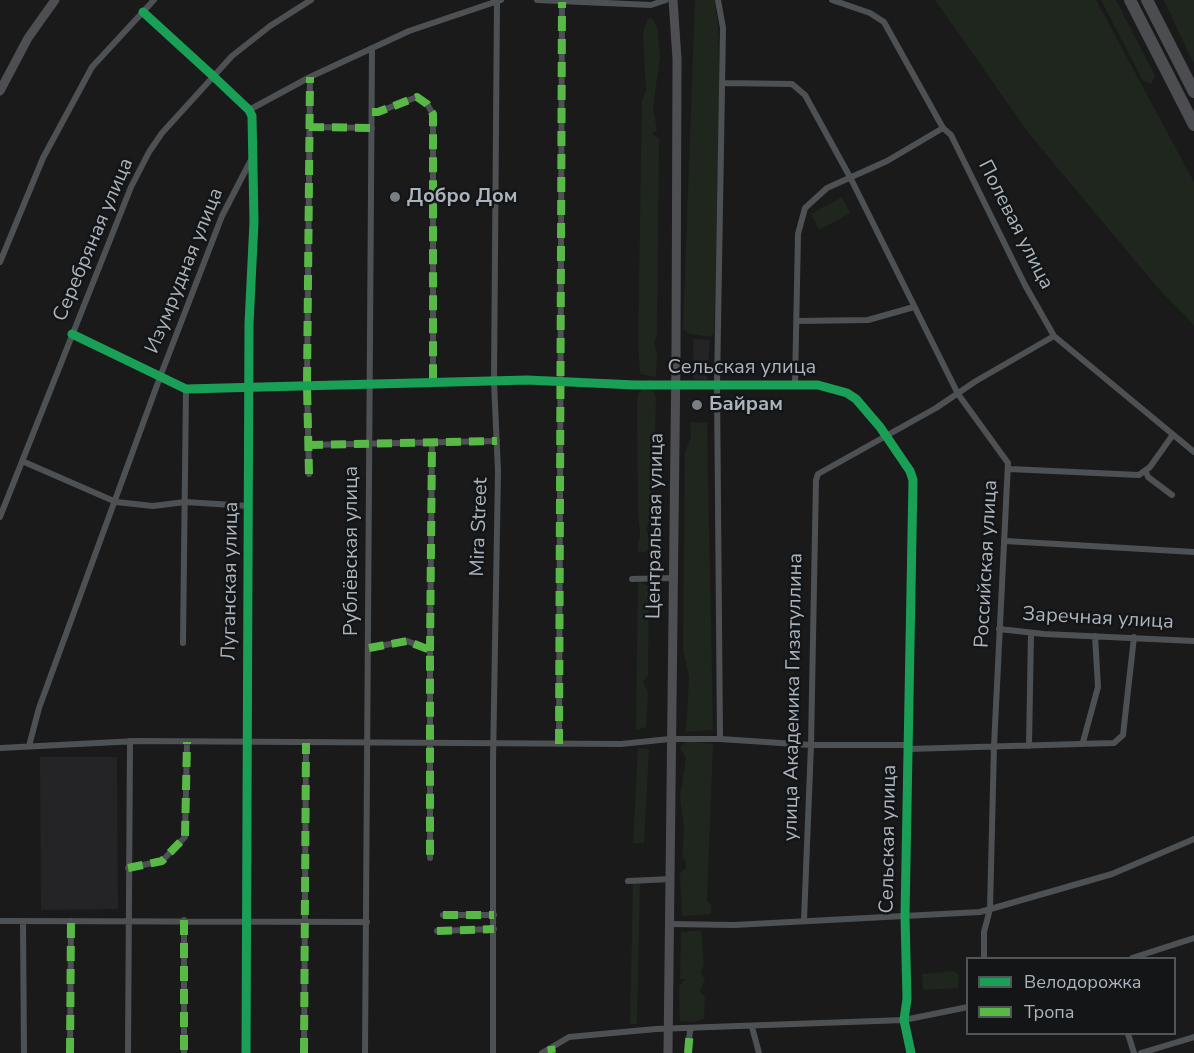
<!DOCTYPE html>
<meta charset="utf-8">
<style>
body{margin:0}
#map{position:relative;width:1194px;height:1053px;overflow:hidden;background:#1a1a1b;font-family:"Nunito Sans",sans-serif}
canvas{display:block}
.legend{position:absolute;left:966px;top:957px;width:210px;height:78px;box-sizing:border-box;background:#141517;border:2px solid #505559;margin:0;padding:8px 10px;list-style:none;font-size:18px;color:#abb4bc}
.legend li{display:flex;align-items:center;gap:12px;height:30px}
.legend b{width:30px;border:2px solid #505559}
</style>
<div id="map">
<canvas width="1194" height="1053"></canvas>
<ul class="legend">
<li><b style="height:8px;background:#1a9f57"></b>Велодорожка</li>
<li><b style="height:8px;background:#58b947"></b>Тропа</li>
</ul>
</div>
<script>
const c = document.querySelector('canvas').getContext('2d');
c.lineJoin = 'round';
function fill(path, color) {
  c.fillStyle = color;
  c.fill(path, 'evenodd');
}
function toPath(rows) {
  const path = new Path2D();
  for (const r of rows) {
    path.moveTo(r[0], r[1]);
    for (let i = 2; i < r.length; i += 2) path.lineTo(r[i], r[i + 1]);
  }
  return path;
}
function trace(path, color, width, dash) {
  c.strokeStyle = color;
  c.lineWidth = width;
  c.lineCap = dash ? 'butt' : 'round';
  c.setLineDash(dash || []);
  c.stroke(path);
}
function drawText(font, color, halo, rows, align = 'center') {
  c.font = font + ' "Nunito Sans",sans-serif';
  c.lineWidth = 5;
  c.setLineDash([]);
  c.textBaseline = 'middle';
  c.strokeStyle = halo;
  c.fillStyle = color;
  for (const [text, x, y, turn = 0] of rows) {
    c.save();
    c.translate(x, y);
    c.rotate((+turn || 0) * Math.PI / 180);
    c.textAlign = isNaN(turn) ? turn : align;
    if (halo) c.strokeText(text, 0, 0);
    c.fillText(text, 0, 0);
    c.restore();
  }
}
fill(toPath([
 [693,339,710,340,707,380,694,379],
 [40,757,117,757,118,909,41,910]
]), '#242427');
fill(toPath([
 [695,0,715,0,718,27,720,88,714,334,710,337,690,334,683,329],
 [935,0,1096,0,1194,182,1194,325,1158,288,1030,135],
 [1101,0,1116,0,1155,76,1151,84,1143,81],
 [1164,0,1194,0,1194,63,1190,56],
 [651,17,657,27,660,57,653,107,657,130,652,134,659,138,657,336,654,342,657,354,656,377,640,374,638,345,642,100,646,91,643,33,647,21],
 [842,197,850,213,819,230,811,214],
 [643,389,654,391,656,398,655,435,651,444,653,515,646,529,651,548,643,553,637,551,640,534,638,515,637,403,638,394],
 [690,422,707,423,713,730,686,732,689,677,683,649,685,452,691,437],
 [638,581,649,587,648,675,643,682,648,692,646,727,636,730],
 [686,741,713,744,707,901,711,905,711,914,682,916,680,873,686,868,686,861,682,858,684,829,680,796,686,758,680,748],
 [638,748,649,749,644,843,633,843],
 [633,882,640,883,637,1024,630,1024],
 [701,930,704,964,701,973,705,980,700,992,705,997,704,1019,693,1022,680,1021,679,987,685,979,680,979,681,932],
 [954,971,959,975,958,988,923,990,922,974]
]), '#1f261e');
trace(toPath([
 [537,0,651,5,666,0],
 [718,0,723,28,717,385,720,739],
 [832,0,870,13,884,22,943,128,951,135,1025,285,1054,336,1194,452],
 [143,12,212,75,249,110,252,116,254,222,249,324,246,1053],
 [723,83,792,84,805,95,850,177,958,394,1008,463,994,746,990,909,984,932,984,958],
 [249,110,310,77,409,31,501,0],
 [372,112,378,112,417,97,427,104,433,114,433,383],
 [309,127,372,128],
 [0,262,43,158,92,67,154,0],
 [798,321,868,320,914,307],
 [72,334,186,389,527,380,635,385,818,385,847,393,856,399,880,427,910,471,913,480,905,916,907,999,904,1020,911,1053],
 [795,385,798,234,805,208,827,188,887,161,943,128],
 [308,445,497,441],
 [22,461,116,502,153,506,185,502,249,506],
 [1009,469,1139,475,1150,467,1172,436],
 [1146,472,1148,477,1172,495],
 [309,474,307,385,310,77],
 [0,517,131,187,149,152,162,133,232,56,270,26,311,0],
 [1005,541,1194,552],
 [632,579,674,578],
 [999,629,1044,634,1194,641],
 [183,643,186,389],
 [369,648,407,641,430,650,430,858],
 [430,650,432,443],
 [1083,742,1098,687,1095,636],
 [559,744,562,2],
 [29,746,39,708,160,377,222,216,252,158],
 [1029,746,1031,633],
 [0,748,137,741,621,744,670,739,720,739,811,745,908,745],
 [908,749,1114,743,1123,735,1134,637],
 [128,868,162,861,185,837,187,742],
 [628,881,671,879],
 [443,915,494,915],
 [184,920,184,1053],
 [804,920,811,745,816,480,818,474,936,408,976,381,1054,336],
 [0,921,367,922],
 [23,921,24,1053],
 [671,924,734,925,980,912,1112,874,1194,839],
 [437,931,494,929],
 [1132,958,1194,938],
 [752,1027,759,1053],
 [1128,1034,1134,1053],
 [70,1053,71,921],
 [128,1053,130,741],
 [304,1053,306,743],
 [365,1053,372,48],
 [493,1053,493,761,498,472,494,381,497,1],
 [542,1053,569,1037,656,1029,904,1020,968,1007],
 [688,1053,690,1030],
 [1141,1053,1194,1037]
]), '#4e5154', 6);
trace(toPath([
 [0,91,28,38,55,0],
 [668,1053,676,355,677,59,673,0]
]), '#4d4f52', 9);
trace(toPath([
 [1130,0,1194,125],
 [1147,0,1194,92]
]), '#4c4d50', 12);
trace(toPath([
 [372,112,378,112,417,97,427,104,433,114,433,383],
 [309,127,372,128],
 [308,445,497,441],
 [309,474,307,385,310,77],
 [369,648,407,641,430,650,430,858],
 [430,651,432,443],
 [559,744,562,2],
 [128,868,162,861,185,837,187,742],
 [443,915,494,915],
 [184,920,184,1053],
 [437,931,494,929],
 [551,1046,552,1053],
 [70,1053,71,921],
 [304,1053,306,743],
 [688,1053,690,1030]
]), '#58b947', 8, [15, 8]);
trace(toPath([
 [143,12,212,75,249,110,252,116,254,222,249,324,246,1053],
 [72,334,186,389,527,380,635,385,818,385,847,393,856,399,880,427,910,471,913,480,905,916,907,999,904,1020,911,1053]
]), '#1a9f57', 9);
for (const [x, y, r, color] of [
 [395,197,6,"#787e84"],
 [697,405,6,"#787e84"]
]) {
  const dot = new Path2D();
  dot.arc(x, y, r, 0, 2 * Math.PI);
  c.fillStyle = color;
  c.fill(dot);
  trace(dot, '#141517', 2);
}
drawText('bold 20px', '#abb4bc', '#141517', [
 ["Добро Дом",407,197],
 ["Байрам",709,405]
], 'left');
drawText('20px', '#abb4bc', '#141517', [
 ["Полевая улица",1015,225,63],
 ["Серебряная улица",94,240,-67],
 ["Изумрудная улица",185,271,-68],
 ["Сельская улица",742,368],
 ["Центральная улица",656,526,-89],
 ["Mira Street",480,527,-88],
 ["Рублёвская улица",352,551,-90],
 ["Российская улица",987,564,-87],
 ["Луганская улица",231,581,-89],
 ["Заречная улица",1098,619,3],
 ["улица Академика Гизатуллина",794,697,-89],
 ["Сельская улица",889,839,-89]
]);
</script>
